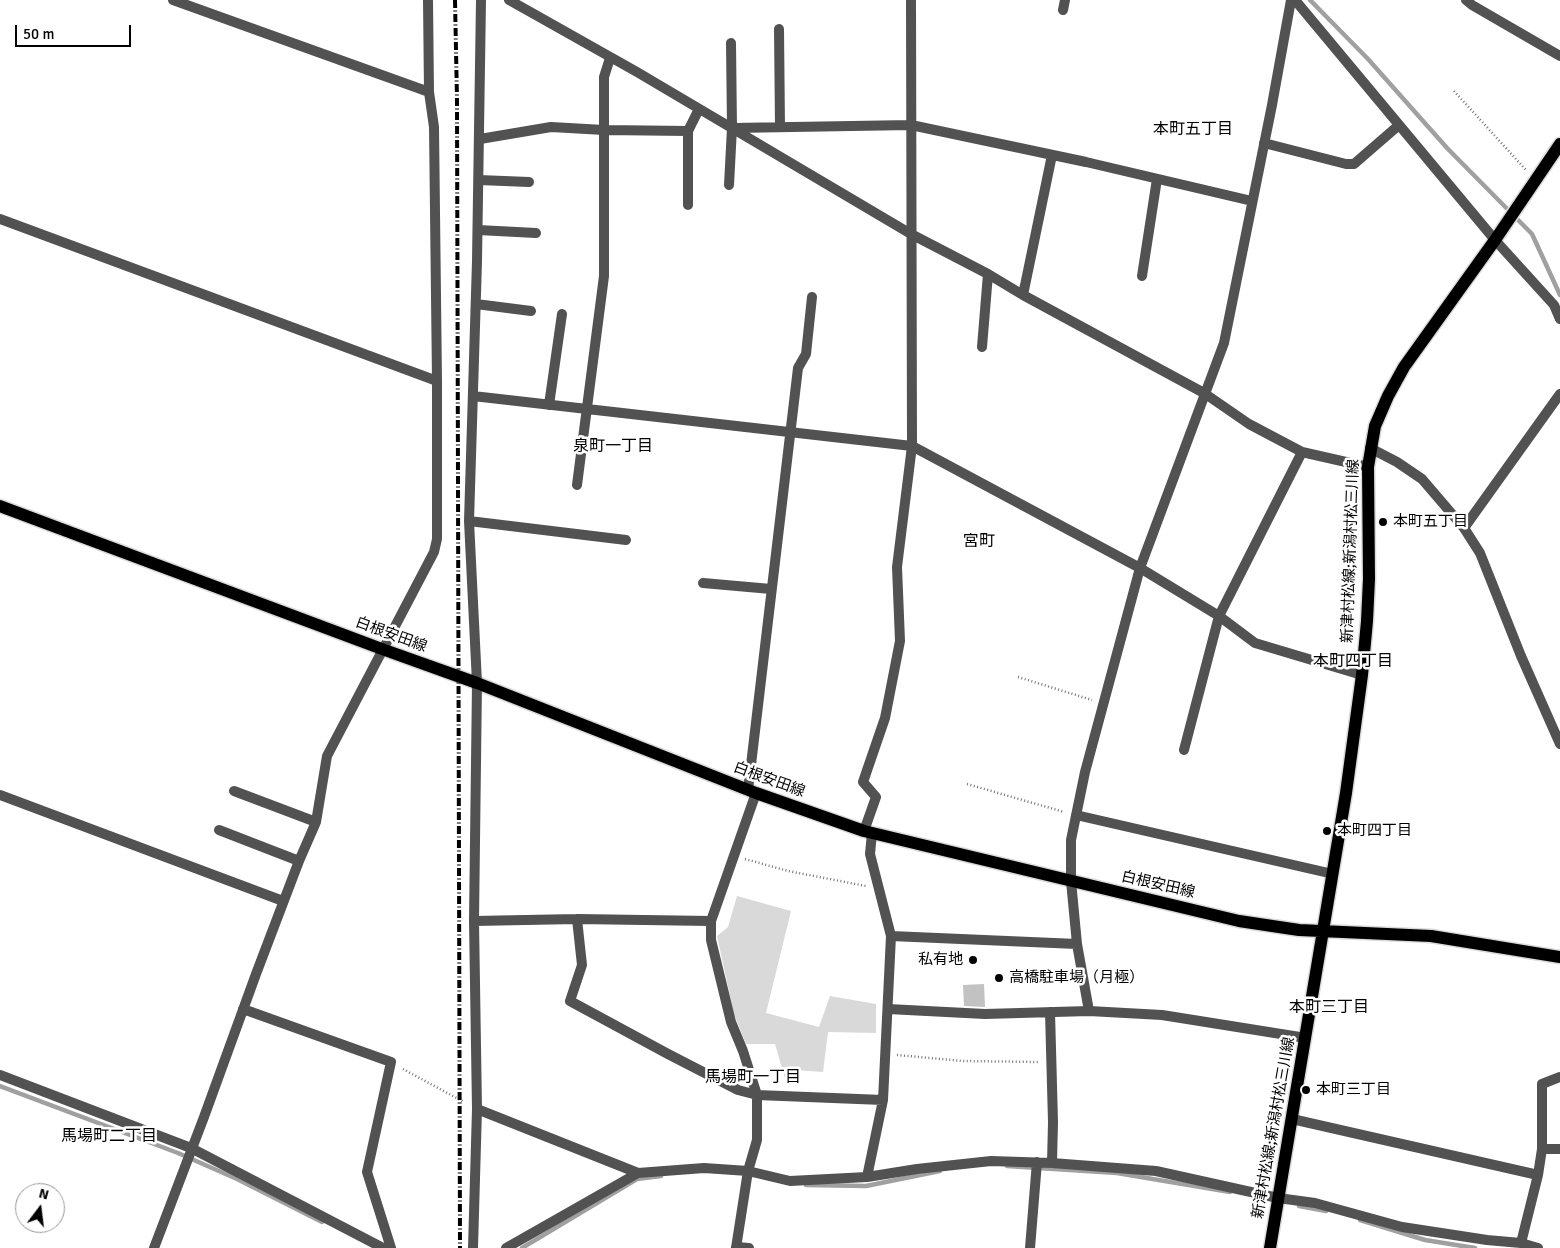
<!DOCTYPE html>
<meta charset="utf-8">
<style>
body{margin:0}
#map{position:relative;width:1560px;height:1248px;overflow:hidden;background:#fff;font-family:Signika,sans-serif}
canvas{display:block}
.north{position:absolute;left:15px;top:1183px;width:50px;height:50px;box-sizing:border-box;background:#fff;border:1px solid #999;border-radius:50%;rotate:15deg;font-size:14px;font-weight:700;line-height:20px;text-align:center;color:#000}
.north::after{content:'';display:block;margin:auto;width:18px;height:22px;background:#000;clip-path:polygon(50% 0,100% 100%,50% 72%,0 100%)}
.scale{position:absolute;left:15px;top:25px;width:116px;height:22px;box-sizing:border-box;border:2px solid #000;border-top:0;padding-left:6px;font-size:15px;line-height:18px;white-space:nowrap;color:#000;-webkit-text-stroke:4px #fff;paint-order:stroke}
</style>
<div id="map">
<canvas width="1560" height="1248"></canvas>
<div class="north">N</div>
<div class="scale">50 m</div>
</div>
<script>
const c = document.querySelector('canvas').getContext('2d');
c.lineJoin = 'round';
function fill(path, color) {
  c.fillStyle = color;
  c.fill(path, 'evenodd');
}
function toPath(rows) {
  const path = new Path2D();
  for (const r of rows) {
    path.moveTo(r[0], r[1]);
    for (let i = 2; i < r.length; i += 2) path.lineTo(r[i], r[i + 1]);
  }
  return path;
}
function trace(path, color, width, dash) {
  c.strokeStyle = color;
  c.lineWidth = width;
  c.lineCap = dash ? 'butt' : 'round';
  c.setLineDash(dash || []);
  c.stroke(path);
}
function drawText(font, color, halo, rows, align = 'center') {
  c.font = font + ' Signika,"Noto Sans JP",sans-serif';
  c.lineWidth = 5;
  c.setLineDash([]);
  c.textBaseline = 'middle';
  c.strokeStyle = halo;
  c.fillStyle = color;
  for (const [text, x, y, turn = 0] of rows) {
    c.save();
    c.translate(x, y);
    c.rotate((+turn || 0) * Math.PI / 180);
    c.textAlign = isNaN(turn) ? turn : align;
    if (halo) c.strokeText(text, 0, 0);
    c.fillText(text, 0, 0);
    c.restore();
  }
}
fill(toPath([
 [737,896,791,911,766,1013,819,1027,830,996,876,1004,876,1033,828,1032,823,1072,794,1070,791,1081,786,1082,775,1044,746,1044,734,1014,717,936,728,927]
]), '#d9d9d9');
trace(toPath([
 [1310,0,1368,59,1447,148,1532,234,1560,295],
 [0,1086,178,1153,237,1179,322,1222],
 [1007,1166,1117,1173,1230,1192],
 [806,1185,866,1186,940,1171],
 [1299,1206,1326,1211],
 [1360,1220,1425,1240,1475,1248],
 [522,1248,637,1179,661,1176]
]), '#a0a0a0', 4.5);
fill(toPath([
 [984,984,985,1007,964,1006,963,985]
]), '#c2c2c2');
const primary = toPath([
 [0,506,382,649,477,683,756,793,864,831,1239,921,1299,930,1431,936,1560,957],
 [1270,1248,1346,793,1362,675,1367,621,1369,579,1368,467,1375,426,1388,396,1404,367,1495,240,1560,144]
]);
trace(primary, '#dbdbdb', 15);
trace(toPath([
 [1454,91,1526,170],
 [1018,677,1092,700],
 [967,784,1064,812],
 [745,859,788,871,866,886],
 [897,1055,963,1061,1038,1062],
 [403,1069,464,1102]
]), '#747474', 2.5, [1, 2.5]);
trace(toPath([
 [173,0,429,92],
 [509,0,637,72,911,234,988,274,1023,295,1204,393,1249,424,1302,452,1368,467],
 [1295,0,1495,240,1554,305,1560,319],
 [1466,0,1472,5,1560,56],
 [1063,10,1065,0],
 [779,29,780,127],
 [733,128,911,125,1086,162,1252,201],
 [480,139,551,127,604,130,688,131],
 [1264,143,1346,164,1354,164,1399,125],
 [479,180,529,182],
 [729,185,732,128,731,43],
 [688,205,688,131,699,109],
 [0,219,437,381],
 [478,230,536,233],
 [1142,276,1157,179],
 [1023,295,1052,155],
 [476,304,531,311],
 [982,347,988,274],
 [473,396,912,446,1140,568,1219,616,1255,643,1362,675],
 [549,405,562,314],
 [1370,448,1397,462,1422,479,1464,528,1480,553,1521,656,1560,744],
 [577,485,604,276,604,77,610,58],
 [469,521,626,540],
 [1464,528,1560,394],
 [703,583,771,589],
 [1184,750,1219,616,1302,452],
 [748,790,798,368,806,354,812,297],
 [234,791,316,822],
 [0,795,283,901],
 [1076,815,1333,874],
 [219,830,299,861],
 [864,831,876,797,863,782,885,718,900,641,897,567,912,446,911,0],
 [577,919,582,965,570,1001,668,1054,738,1090,757,1095,883,1100],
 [474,921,577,919,711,921],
 [891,936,1077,944],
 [243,1009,391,1062,367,1172,391,1248],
 [888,1009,985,1014,1089,1011,1162,1015,1306,1038],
 [1089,1011,1077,944,1071,881,1071,840,1085,772,1140,568,1224,343,1272,105,1291,0],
 [1050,1012,1053,1122,1052,1163],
 [0,1075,191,1148,383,1248],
 [477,1109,638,1173,704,1168,748,1171,790,1181,867,1177,917,1169,991,1161,1052,1163,1156,1171,1278,1198,1315,1203,1402,1227,1487,1240,1521,1243,1538,1248],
 [1292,1119,1538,1175],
 [1542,1149,1560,1149],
 [867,1177,883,1100,891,936,870,854,872,833],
 [1521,1243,1538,1175,1542,1149,1542,1084,1560,1077],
 [736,1247,749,1248],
 [154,1248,204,1117,256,974,299,861,316,822,327,756,434,552,437,539,437,381,434,127,429,92,428,0],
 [473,1248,477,1109,474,921,477,683,469,521,477,261,481,0],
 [506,1248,638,1173],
 [736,1248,748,1171,757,1140,757,1095,743,1051,731,1022,711,940,711,921,756,793],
 [1030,1248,1037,1162]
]), '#525252', 10);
trace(primary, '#000', 12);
trace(toPath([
 [455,0,457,100,460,1248]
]), '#000', 4, [8, 2.5, 1, 2.5]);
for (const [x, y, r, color] of [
 [1383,522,5,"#000"],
 [1327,831,5,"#000"],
 [973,960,5,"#000"],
 [999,978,5,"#000"],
 [1306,1090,5,"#000"]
]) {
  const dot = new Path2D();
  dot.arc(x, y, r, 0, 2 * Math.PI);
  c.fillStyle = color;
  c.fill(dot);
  trace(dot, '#fff', 2);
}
drawText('15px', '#000', '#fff', [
 ["本町五丁目",1393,522],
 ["本町四丁目",1337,831],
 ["私有地",963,960,"right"],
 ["高橋駐車場（月極）",1009,978],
 ["本町三丁目",1316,1090]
], 'left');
drawText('15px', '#000', '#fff', [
 ["新津村松線;新潟村松三川線",1351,551,-88],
 ["白根安田線",391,635,20],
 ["白根安田線",769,780,20],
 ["白根安田線",1158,885,13],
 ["新津村松線;新潟村松三川線",1274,1128,-80]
]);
drawText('16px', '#000', '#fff', [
 ["本町五丁目",1193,130],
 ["泉町一丁目",613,447],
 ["宮町",979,542],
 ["本町四丁目",1353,662],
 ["本町三丁目",1329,1008],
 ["馬場町一丁目",753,1078],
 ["馬場町二丁目",109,1137]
]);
</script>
